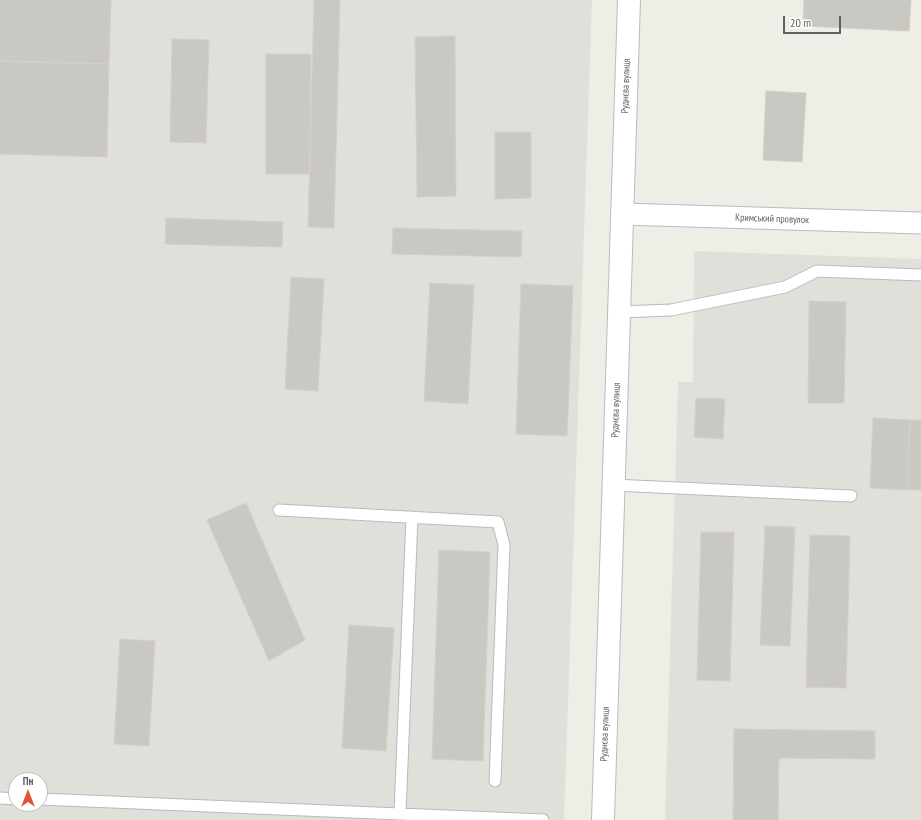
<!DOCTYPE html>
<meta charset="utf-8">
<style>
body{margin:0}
#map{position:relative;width:921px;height:820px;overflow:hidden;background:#efeee6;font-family:"PT Sans Narrow",sans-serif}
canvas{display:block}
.north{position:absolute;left:8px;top:772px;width:40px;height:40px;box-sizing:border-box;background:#fff;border:1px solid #bebfc1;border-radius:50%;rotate:0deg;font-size:11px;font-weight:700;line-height:16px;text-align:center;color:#5d6065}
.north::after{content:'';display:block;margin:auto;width:14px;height:18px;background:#e0553a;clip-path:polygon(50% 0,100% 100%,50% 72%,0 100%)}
.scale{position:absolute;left:783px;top:16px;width:58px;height:18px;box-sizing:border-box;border:2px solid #5d6065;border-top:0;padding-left:5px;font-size:12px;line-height:14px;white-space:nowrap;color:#5d6065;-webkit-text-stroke:3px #fff;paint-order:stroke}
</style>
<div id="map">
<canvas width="921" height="820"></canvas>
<div class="north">Пн</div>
<div class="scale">20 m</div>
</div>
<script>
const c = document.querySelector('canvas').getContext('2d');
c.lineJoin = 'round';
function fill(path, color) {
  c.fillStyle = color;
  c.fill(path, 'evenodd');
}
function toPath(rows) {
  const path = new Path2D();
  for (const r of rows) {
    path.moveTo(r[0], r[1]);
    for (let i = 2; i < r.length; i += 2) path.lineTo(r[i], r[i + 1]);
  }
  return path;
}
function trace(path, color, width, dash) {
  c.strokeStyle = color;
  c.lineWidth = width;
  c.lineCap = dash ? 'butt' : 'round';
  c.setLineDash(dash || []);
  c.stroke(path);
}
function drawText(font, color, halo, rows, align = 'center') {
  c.font = font + ' "PT Sans Narrow",sans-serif';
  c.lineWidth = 3.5;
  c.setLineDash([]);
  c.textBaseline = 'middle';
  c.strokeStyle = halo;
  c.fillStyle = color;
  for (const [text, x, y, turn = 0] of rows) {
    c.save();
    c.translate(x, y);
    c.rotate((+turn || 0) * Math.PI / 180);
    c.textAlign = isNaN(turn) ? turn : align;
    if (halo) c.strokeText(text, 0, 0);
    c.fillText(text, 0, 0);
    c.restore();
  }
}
fill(toPath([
 [0,0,592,0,564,820,0,820],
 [16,780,40,780,40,804,16,804],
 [694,251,921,259,921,820,665,820,678,382,693,382]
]), '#e1dfda');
const building = toPath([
 [0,0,111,0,109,64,0,61,0,0],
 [314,0,340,0,334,228,308,227,314,0],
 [804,0,911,0,909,31,803,26,804,0],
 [455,36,456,196,417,197,415,37,455,36],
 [172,39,209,40,206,143,170,142,172,39],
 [266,54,311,54,310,174,266,174,266,54],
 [0,61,109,64,107,157,0,154,0,61],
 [766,91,806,93,802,162,763,160,766,91],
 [495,132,531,132,531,198,495,199,495,132],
 [166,218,283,222,282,247,165,244,166,218],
 [393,228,522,231,521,257,392,254,393,228],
 [291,277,324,279,318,391,285,389,291,277],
 [430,283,474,285,468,404,424,401,430,283],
 [521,284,573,286,567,436,516,434,521,284],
 [809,301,846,302,844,403,808,403,809,301],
 [696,398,725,399,723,439,694,437,696,398],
 [873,418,910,420,907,490,870,488,873,418],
 [910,420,921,420,921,490,907,490,910,420],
 [246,503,305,640,269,661,207,520,246,503],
 [765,526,795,527,790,646,760,645,765,526],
 [701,532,734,532,730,681,697,680,701,532],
 [810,535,850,536,846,688,806,687,810,535],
 [439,550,490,552,483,761,432,759,439,550],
 [349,625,394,628,386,751,342,748,349,625],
 [120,639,155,641,149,746,114,744,120,639],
 [734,729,875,731,875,759,779,758,778,820,733,820,734,729]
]);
fill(building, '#cac8c2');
trace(building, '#d3d0c4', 1);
const lane = toPath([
 [619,312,671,310,785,287,817,271,921,275],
 [613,485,851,496],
 [279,510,498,522,504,545,495,781],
 [0,798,16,799],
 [40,799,543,820],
 [400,813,412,517]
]);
const street = toPath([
 [622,214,921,223]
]);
const secondary = toPath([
 [603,820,629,0]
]);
trace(lane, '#b8babf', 13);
trace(street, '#b8babf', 23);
trace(secondary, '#b9bbc1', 24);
trace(lane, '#fff', 11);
trace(street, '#fff', 21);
trace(secondary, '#fff', 22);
drawText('10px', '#5d6065', '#fff', [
 ["Руднєва вулиця",626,86,-88],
 ["Кримський провулок",772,219,2],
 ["Руднєва вулиця",616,410,-88],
 ["Руднєва вулиця",605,734,-88]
]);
</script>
